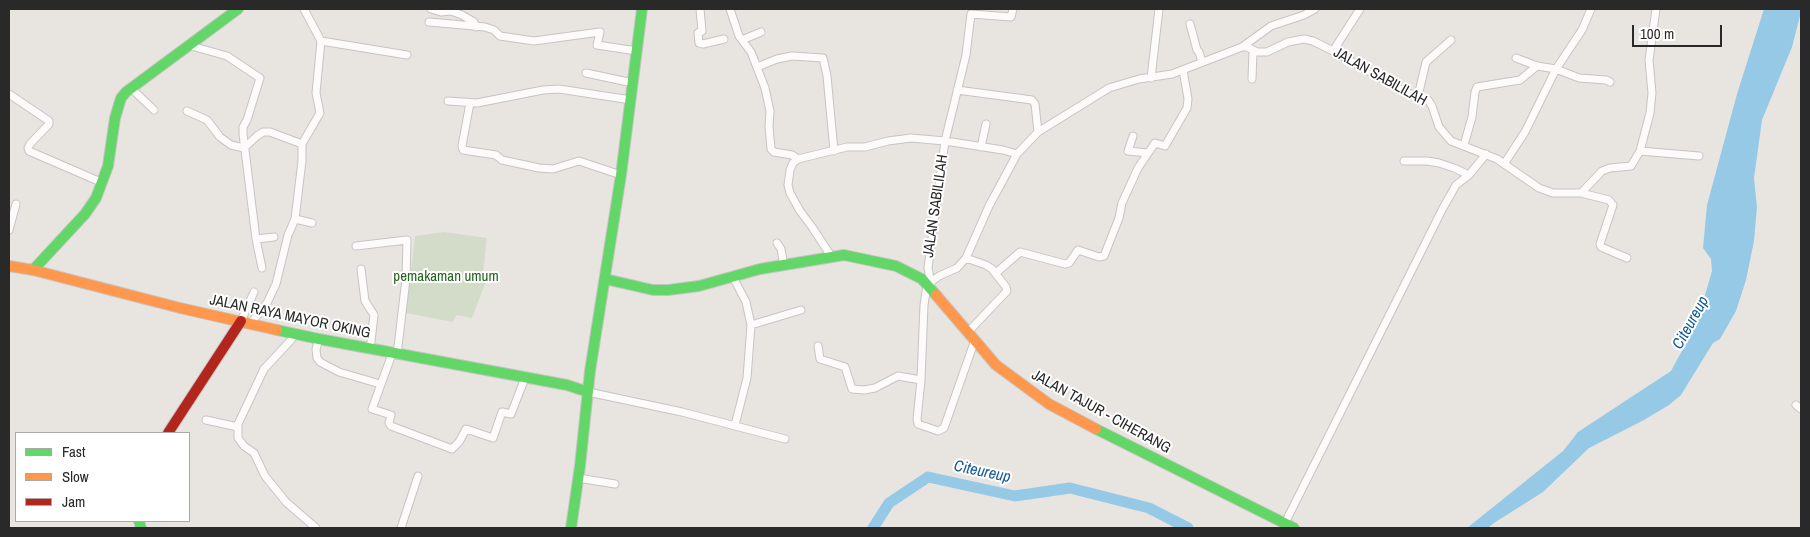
<!DOCTYPE html>
<style>
body{margin:0}
#map{position:relative;width:1810px;height:537px;overflow:hidden;background:#e8e5e0;font-family:"Archivo Narrow",sans-serif}
canvas{display:block}
.frame{position:absolute;inset:0;border:10px solid #292929;pointer-events:none}
.legend{position:absolute;left:15px;top:432px;width:175px;height:90px;box-sizing:border-box;background:#fff;border:1px solid #a9a9a9;margin:0;padding:6px 9px;list-style:none;font-size:15px;color:#292929}
.legend li{display:flex;align-items:center;gap:10px;height:25px}
.legend b{width:25px;border:1px solid #a9a9a9}
.scale{position:absolute;left:1632px;top:25px;width:90px;height:22px;box-sizing:border-box;border:2px solid #292929;border-top:0;padding-left:6px;font-size:15px;line-height:18px;white-space:nowrap;color:#292929;-webkit-text-stroke:4px #fff;paint-order:stroke}
</style>
<div id="map">
<canvas width="1810" height="537"></canvas>
<div class="frame"></div>
<ul class="legend">
<li><b style="height:6px;background:#63d668"></b>Fast</li>
<li><b style="height:6px;background:#ff974d"></b>Slow</li>
<li><b style="height:6px;background:#b3261e"></b>Jam</li>
</ul>
<div class="scale">100 m</div>
</div>
<script>
const c = document.querySelector('canvas').getContext('2d');
c.lineJoin = 'round';
function fill(path, color) {
  c.fillStyle = color;
  c.fill(path, 'evenodd');
}
function toPath(rows) {
  const path = new Path2D();
  for (const r of rows) {
    path.moveTo(r[0], r[1]);
    for (let i = 2; i < r.length; i += 2) path.lineTo(r[i], r[i + 1]);
  }
  return path;
}
function trace(path, color, width, dash) {
  c.strokeStyle = color;
  c.lineWidth = width;
  c.lineCap = dash ? 'butt' : 'round';
  c.setLineDash(dash || []);
  c.stroke(path);
}
function drawText(font, color, halo, rows, align = 'center') {
  c.font = font + ' "Archivo Narrow",sans-serif';
  c.lineWidth = 4;
  c.setLineDash([]);
  c.textBaseline = 'middle';
  c.strokeStyle = halo;
  c.fillStyle = color;
  for (const [text, x, y, turn = 0] of rows) {
    c.save();
    c.translate(x, y);
    c.rotate((+turn || 0) * Math.PI / 180);
    c.textAlign = isNaN(turn) ? turn : align;
    if (halo) c.strokeText(text, 0, 0);
    c.fillText(text, 0, 0);
    c.restore();
  }
}
fill(toPath([
 [444,232,487,238,483,272,486,281,472,318,457,315,453,322,406,313,415,236]
]), '#d2dcc8');
fill(toPath([
 [1764,9,1801,9,1801,12,1792,47,1762,120,1754,178,1757,207,1754,241,1746,280,1736,311,1720,339,1713,343,1681,395,1669,405,1644,420,1589,448,1543,492,1494,523,1488,528,1467,528,1563,451,1578,432,1671,371,1697,323,1712,271,1711,259,1703,248,1707,205,1737,94]
]), '#96c9e6');
trace(toPath([
 [873,528,889,503,928,477,1015,496,1070,488,1149,508,1188,528]
]), '#96c9e6', 11);
const street = toPath([
 [431,9,441,12,451,11,462,15,474,22,476,27],
 [700,9,702,31,698,33,699,43,703,44,724,39],
 [730,9,739,36,751,52,765,88,770,111,769,126,771,149,774,152,792,155,798,159],
 [429,22,485,27,494,30,500,36,534,41,600,32,597,45,637,51],
 [1190,24,1197,50,1199,52,1202,62],
 [742,40,761,32],
 [321,41,407,55],
 [188,45,227,56,260,78,247,120,243,127,243,134,256,239,262,268],
 [1242,47,1271,26,1304,15,1315,9],
 [1333,51,1360,9],
 [1516,58,1537,66,1556,69,1579,78,1606,80,1610,82],
 [757,67,777,59,792,56,823,58,827,76,834,151],
 [586,73,633,83],
 [1151,78,1159,9],
 [1252,79,1253,51],
 [131,88,154,110],
 [957,90,1032,100,1035,104,1038,132],
 [9,94,49,121,49,124,30,144,28,148,29,151,103,183],
 [1418,96,1426,62,1451,40],
 [448,101,477,103,543,90,559,89,631,100],
 [470,103,462,146,463,150,496,155,502,160,539,168,553,169,579,161,621,175],
 [187,111,207,120,220,137,231,145,244,148,257,136,263,132,270,132,302,144],
 [1133,136,1128,151,1148,153],
 [1464,145,1472,117,1475,92,1477,87,1520,80,1537,66],
 [981,147,986,124],
 [1640,151,1699,156],
 [1404,161,1427,161,1439,163,1454,168,1469,175],
 [1504,164,1525,132,1556,69,1582,30,1591,9],
 [1581,193,1609,200,1613,205,1600,244,1601,247,1627,258],
 [295,219,312,223],
 [9,230,16,204],
 [256,239,274,237],
 [777,243,781,249,784,266],
 [356,246,407,240,406,279,397,355],
 [831,256,812,227,800,211,790,193,788,185,790,170,793,163,798,159,847,147,865,147,888,141,911,138,945,141,1003,150,1017,154],
 [966,258,986,265,992,269,1006,287,1007,291,968,332],
 [361,269,365,301,374,315,370,350],
 [996,273,1020,252,1065,264,1069,263,1078,250,1099,257,1104,256,1119,218,1122,203,1138,168,1155,143,1165,146,1187,108,1188,99,1183,70],
 [733,277,746,302,751,325,747,378,735,425],
 [931,283,928,268,945,141,966,55,971,14,1011,17,1013,9],
 [241,321,254,292],
 [251,323,267,303,276,284,288,235,295,219,302,161,302,144,320,113,316,93,321,41,304,9],
 [751,325,801,310],
 [295,334,291,340,264,369,238,424,238,438,244,446,254,453,265,476,286,502,316,528],
 [319,339,316,349,317,358,320,362,339,372,380,384],
 [975,340,944,428,938,431,918,424,917,419,921,380,924,305,927,285,939,276,957,268,966,258,989,206,1017,154,1038,132,1109,88,1139,79,1172,74,1242,47,1247,47,1257,52,1267,52,1288,42,1304,39,1313,41,1333,51,1405,92,1428,100,1432,106,1439,127,1451,141,1497,159,1539,188,1553,193,1581,193,1602,171,1610,168,1631,166,1640,151,1650,113,1652,93,1649,60,1656,9],
 [818,346,820,359,845,367,852,389,864,390,875,388,898,376,921,380],
 [392,354,372,409,391,415,389,423,391,426,452,449,459,442,466,429,493,438,502,412,511,414,525,378],
 [588,392,682,412,785,439],
 [1796,405,1801,409],
 [206,420,238,427],
 [578,478,615,484],
 [1285,523,1443,208,1456,185,1469,175,1486,154],
 [401,528,418,476]
]);
const fast = toPath([
 [33,270,85,214,96,198,108,166,115,118,121,98,126,92,238,9],
 [605,279,653,290,668,290,699,286,760,269,844,255,896,266,922,279,936,295],
 [277,330,319,339,567,385,588,392],
 [1096,429,1294,528],
 [139,521,141,528],
 [571,528,580,466,590,371,621,175,642,9]
]);
const slow = toPath([
 [9,266,33,270,180,308,277,330],
 [936,295,996,365,1049,404,1096,429]
]);
const jam = toPath([
 [168,433,241,321]
]);
trace(street, '#c6c4c5', 9);
trace(fast, '#c6c4c5', 12);
trace(slow, '#c6c4c5', 12);
trace(jam, '#c6c4c5', 12);
trace(street, '#fcfbfa', 7);
trace(fast, '#63d668', 10);
trace(slow, '#ff974d', 10);
trace(jam, '#b3261e', 10);
drawText('15px', '#292929', '#fff', [
 ["JALAN SABILILAH",1380,77,29],
 ["JALAN SABILILAH",936,206,-82],
 ["JALAN RAYA MAYOR OKING",290,317,12],
 ["JALAN TAJUR - CIHERANG",1101,412,29]
]);
drawText('15px', '#24631d', '#fff', [
 ["pemakaman umum",446,277]
]);
drawText('italic 16px', '#135a94', '#fff', [
 ["Citeureup",1691,323,-61],
 ["Citeureup",982,472,12]
]);
</script>
